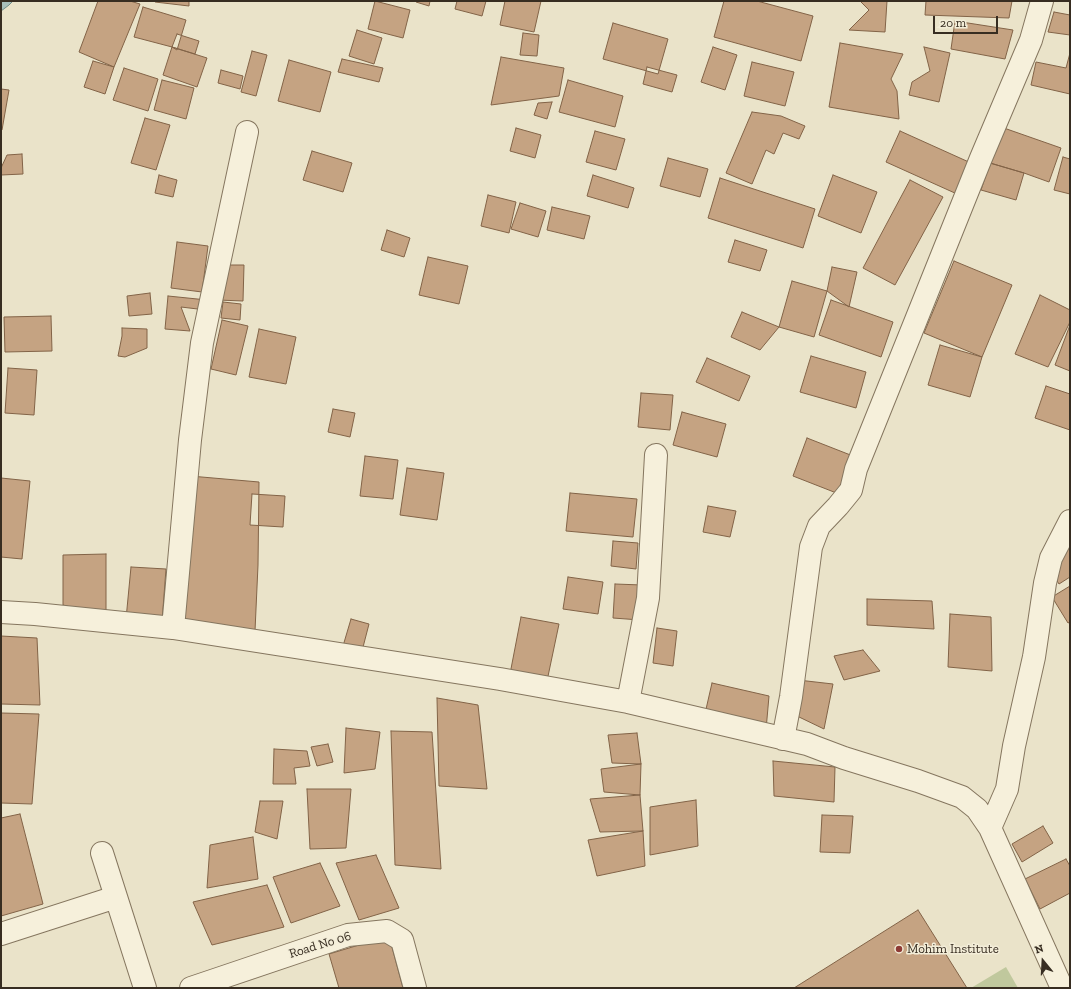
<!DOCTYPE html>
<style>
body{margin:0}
#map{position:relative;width:1071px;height:989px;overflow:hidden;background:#eae3c9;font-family:"Zilla Slab",serif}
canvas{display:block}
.frame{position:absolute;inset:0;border:2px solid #372d21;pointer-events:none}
.north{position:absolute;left:1023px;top:941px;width:40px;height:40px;-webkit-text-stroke:3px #f3edd8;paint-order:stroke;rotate:342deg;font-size:11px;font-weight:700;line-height:16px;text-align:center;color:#372d21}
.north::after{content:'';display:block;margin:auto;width:14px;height:18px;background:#372d21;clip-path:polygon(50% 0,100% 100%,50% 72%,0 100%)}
.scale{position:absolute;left:933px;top:16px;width:65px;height:18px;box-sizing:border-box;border:2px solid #372d21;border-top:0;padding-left:5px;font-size:12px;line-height:14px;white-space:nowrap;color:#372d21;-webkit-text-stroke:3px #f3edd8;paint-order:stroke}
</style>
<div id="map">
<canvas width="1071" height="989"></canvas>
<div class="frame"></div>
<div class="north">N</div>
<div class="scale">20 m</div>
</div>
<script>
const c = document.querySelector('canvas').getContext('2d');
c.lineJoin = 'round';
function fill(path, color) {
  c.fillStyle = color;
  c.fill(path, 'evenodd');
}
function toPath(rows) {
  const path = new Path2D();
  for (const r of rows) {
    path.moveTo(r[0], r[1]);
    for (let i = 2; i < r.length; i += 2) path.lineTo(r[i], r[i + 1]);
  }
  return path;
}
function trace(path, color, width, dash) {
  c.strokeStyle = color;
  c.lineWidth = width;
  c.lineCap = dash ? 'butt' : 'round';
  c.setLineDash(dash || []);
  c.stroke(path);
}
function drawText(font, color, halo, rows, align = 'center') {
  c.font = font + ' "Zilla Slab",serif';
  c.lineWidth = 3;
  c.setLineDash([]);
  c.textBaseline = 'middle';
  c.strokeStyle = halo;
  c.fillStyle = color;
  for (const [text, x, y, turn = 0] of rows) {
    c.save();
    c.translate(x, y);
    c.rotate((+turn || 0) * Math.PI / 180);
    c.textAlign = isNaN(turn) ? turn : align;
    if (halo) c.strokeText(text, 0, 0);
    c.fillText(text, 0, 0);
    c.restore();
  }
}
fill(toPath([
 [1006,967,1018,988,971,988]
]), '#c0c89d');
const water = toPath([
 [1,1,13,1,9,5,1,11,1,1]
]);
fill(water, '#a9bfba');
trace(water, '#708d88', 1);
const building = toPath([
 [98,1,130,1,140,4,114,67,79,52,98,1],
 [155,1,189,1,189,6,155,2,155,1],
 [375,1,410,10,403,38,368,29,375,1],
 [416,1,430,1,429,6,416,2,416,1],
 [457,1,486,1,482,16,455,9,457,1],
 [505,1,541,1,534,32,500,25,505,1],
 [724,1,757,1,813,16,801,61,714,37,724,1],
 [860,1,887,1,885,32,849,30,869,10,860,1],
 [926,1,1012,1,1009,18,925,15,926,1],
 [143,7,186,20,177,50,172,47,134,37,143,7],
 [1054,12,1070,15,1070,35,1048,32,1054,12],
 [955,21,1013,30,1005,59,951,49,955,21],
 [613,23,668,39,658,74,603,59,613,23],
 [357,30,382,38,374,64,349,56,357,30],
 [523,33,539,35,537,56,520,55,523,33],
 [177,34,199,41,195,54,172,47,177,34],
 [840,43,903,54,891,79,897,91,899,119,829,107,840,43],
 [172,47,207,58,197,87,163,75,172,47],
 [713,47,737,55,725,90,701,82,713,47],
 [924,47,950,53,939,102,909,95,912,82,930,71,924,47],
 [252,51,267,55,256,96,241,92,252,51],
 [1070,53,1070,94,1031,85,1036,62,1066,68,1070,53],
 [501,57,564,68,559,96,491,105,501,57],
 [342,59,383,68,379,82,338,72,342,59],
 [289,60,331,72,320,112,278,101,289,60],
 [93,61,114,67,105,94,84,87,93,61],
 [752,62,794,72,785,106,744,96,752,62],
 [647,67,677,75,672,92,643,84,647,67],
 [124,68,158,79,148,111,113,100,124,68],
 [221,70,243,76,240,89,218,83,221,70],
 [162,80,194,88,186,119,154,110,162,80],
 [568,80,623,96,615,127,559,112,568,80],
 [1,89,9,90,2,130,1,130,1,89],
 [552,102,547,119,534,115,538,103,552,102],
 [752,112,781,116,805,126,799,139,783,133,774,154,766,150,752,184,726,173,752,112],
 [145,118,170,125,156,170,131,163,145,118],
 [1001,127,1061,148,1049,182,1024,173,990,163,1001,127],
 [516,128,541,135,535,158,510,151,516,128],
 [595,131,625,139,616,170,586,162,595,131],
 [900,131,971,163,957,194,886,162,900,131],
 [312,151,352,163,343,192,303,180,312,151],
 [22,154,23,174,1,175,1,168,7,155,22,154],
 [1063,157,1070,159,1070,194,1054,190,1063,157],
 [668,158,708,169,700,197,660,186,668,158],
 [990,163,1024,173,1016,200,981,190,990,163],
 [159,175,177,180,173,197,155,193,159,175],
 [593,175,634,188,628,208,587,196,593,175],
 [833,175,877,192,861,233,818,216,833,175],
 [720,178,815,209,803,248,708,218,720,178],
 [910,180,943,197,895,285,863,268,910,180],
 [488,195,516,202,509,233,481,226,488,195],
 [520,203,546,211,538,237,511,229,520,203],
 [552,207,590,216,584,239,547,230,552,207],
 [387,230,410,238,404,257,381,250,387,230],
 [735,240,767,250,760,271,728,262,735,240],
 [177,242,208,246,202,292,171,288,177,242],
 [428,257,468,266,459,304,419,295,428,257],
 [954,261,1012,285,982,357,924,333,954,261],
 [219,265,244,265,243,301,218,300,219,265],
 [832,267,857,272,849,307,827,291,832,267],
 [792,281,827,291,814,337,779,327,792,281],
 [150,293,152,314,129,316,127,296,150,293],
 [1040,295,1070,310,1070,322,1048,367,1015,354,1040,295],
 [168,296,207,300,206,310,181,307,190,331,165,329,168,296],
 [831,300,893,322,881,357,819,335,831,300],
 [223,302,241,304,240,320,221,318,223,302],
 [742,312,779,327,760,350,731,337,742,312],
 [51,316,52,351,5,352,4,317,51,316],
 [222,320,248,326,236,375,211,369,222,320],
 [1070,325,1070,371,1055,365,1070,325],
 [122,328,147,329,147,348,125,357,118,356,122,336,122,328],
 [259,329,296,337,286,384,249,377,259,329],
 [940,345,982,357,970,397,928,385,940,345],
 [811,356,866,372,856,408,800,392,811,356],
 [707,358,750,376,739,401,696,382,707,358],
 [8,368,37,370,34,415,5,413,8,368],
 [1046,386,1070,394,1070,430,1035,418,1046,386],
 [641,393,673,395,670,430,638,427,641,393],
 [333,409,355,413,350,437,328,432,333,409],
 [682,412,726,424,717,457,673,445,682,412],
 [807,438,853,456,839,494,793,476,807,438],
 [365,456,398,460,393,499,360,496,365,456],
 [407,468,444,473,437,520,400,515,407,468],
 [190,476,259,482,258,565,255,631,177,624,190,476],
 [1,478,30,481,22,559,1,557,1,478],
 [570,493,637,499,633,537,566,531,570,493],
 [252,494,285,496,283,527,250,525,252,494],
 [708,506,736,511,730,537,703,532,708,506],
 [1070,538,1070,577,1059,584,1042,557,1070,538],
 [613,541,638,543,636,569,611,566,613,541],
 [106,554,106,617,63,605,63,555,106,554],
 [131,567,166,569,162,622,126,619,131,567],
 [568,577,603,582,598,614,563,609,568,577],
 [615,584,642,585,640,620,613,618,615,584],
 [1070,586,1070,622,1068,623,1052,597,1070,586],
 [867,599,932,601,934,629,867,625,867,599],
 [950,614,991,617,992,671,948,667,950,614],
 [521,617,559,624,547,681,510,674,521,617],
 [351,619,369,624,362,651,343,646,351,619],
 [657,628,677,631,673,666,653,663,657,628],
 [1,636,37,638,40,705,1,704,1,636],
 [863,650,880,671,844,680,834,656,863,650],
 [798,680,833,684,824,729,797,716,798,680],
 [712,683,769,696,766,730,704,718,712,683],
 [437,698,478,705,487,789,439,786,437,698],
 [1,713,39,714,32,804,1,803,1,713],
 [346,728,380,732,375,769,344,773,346,728],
 [391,731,432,732,441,869,395,865,391,731],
 [637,733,641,764,612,763,608,735,637,733],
 [328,744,333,762,317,766,311,747,328,744],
 [274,749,307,751,310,766,294,768,296,784,273,784,274,749],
 [773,761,835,767,834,802,774,796,773,761],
 [641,764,640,795,604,792,601,769,641,764],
 [307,789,351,789,346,848,310,849,307,789],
 [640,795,643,831,600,832,590,799,640,795],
 [696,800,698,846,650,855,650,807,696,800],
 [260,801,283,801,277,839,255,832,260,801],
 [20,814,43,904,1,916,1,818,20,814],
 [822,815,853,816,850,853,820,852,822,815],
 [1043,826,1053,843,1022,862,1012,844,1043,826],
 [643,831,645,866,597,876,588,840,643,831],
 [253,837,258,879,207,888,210,845,253,837],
 [376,855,399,908,359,920,336,863,376,855],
 [1066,859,1070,866,1070,893,1040,909,1025,879,1066,859],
 [320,863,340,906,291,923,273,877,320,863],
 [267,885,284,927,212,945,193,902,267,885],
 [918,910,967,988,794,988,918,910],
 [389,936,403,988,339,988,329,954,389,936]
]);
fill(building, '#c5a382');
trace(building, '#826347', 1);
const minor = toPath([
 [1,612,35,614,173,628,500,679,628,702,807,744,844,758,918,781,962,797,977,809,990,828,1062,988],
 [173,628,190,440,202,343,247,132],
 [628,702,648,598,656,455],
 [783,739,791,697,811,547,819,526,838,506,851,490,856,469,916,320,981,158,1031,40,1042,1],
 [990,828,1007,789,1014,746,1034,657,1045,583,1051,558,1070,521],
 [102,853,145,988],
 [1,934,116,897],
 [191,988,348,935,387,931,402,940,415,988]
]);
trace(minor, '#85765f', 24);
trace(minor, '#f6f0db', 22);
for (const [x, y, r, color] of [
 [899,949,4,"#8e3b35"]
]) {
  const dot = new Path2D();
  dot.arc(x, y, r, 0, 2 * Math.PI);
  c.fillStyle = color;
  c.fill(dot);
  trace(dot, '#f3edd8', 1.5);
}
drawText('13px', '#372d21', '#f3edd8', [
 ["Road No 06",320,945,-17]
]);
drawText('13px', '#372d21', '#f3edd8', [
 ["Mohim Institute",907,949]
], 'left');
</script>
